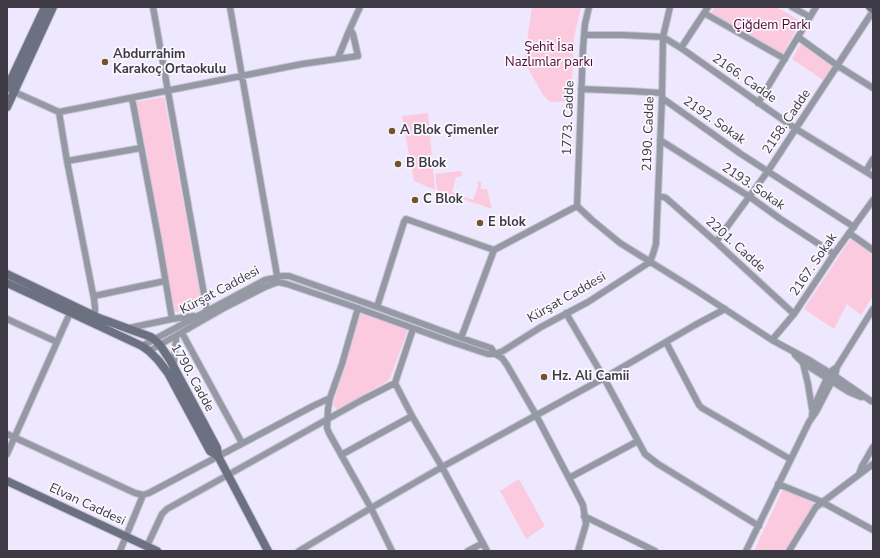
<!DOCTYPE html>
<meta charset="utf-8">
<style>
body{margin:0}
#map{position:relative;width:880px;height:558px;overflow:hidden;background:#eee8fe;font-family:"Nunito Sans",sans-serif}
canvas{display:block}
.frame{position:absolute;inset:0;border:8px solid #3d3a45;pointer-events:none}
</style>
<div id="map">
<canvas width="880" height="558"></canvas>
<div class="frame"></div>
</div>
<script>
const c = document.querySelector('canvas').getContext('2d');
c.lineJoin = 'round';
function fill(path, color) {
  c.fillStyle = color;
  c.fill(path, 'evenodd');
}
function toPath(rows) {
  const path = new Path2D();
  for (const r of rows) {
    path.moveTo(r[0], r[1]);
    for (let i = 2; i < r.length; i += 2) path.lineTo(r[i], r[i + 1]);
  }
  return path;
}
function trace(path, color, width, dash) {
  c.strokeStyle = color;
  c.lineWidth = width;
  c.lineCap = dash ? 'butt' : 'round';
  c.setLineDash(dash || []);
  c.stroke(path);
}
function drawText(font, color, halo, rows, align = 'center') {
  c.font = font + ' "Nunito Sans",sans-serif';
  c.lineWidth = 3.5;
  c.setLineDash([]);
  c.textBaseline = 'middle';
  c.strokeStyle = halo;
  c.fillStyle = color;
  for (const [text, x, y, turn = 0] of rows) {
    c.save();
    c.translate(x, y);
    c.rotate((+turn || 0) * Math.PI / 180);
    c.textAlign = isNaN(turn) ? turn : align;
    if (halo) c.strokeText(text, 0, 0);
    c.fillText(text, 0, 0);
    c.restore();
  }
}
fill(toPath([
 [532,7,581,7,574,37,571,101,550,102,543,95,524,61],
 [715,7,776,7,801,21,783,54,711,13],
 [801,43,833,65,823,80,792,59],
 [164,97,202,305,199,309,174,312,136,102],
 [428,113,435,190,414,181,402,116],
 [461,171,462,176,456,177,452,192,473,200,478,187,477,181,481,182,481,189,487,189,492,209,437,190,435,174],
 [851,238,873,254,873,296,861,315,847,304,834,329,804,309],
 [359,313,408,330,390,378,388,381,337,410,333,405],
 [519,479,545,526,526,539,500,491],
 [784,490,813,503,813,507,786,551,754,551,782,491]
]), '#fccadf');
const street = toPath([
 [153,7,207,311],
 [230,7,242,76,278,281],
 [792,7,810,17],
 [704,13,785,59],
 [584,35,623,35,663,37,681,48,796,129,873,176],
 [798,37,838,66,873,88],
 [681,48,708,7],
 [338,58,349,31,360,7],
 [581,89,630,91,662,93],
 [10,90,59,112,302,64,358,56,353,34,352,32,349,31],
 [132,98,159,242,172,319],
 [662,98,741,154,854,227],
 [758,103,816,7],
 [59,112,67,161,94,299,95,308,95,316],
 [660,140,750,197,779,218,834,254],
 [67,161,141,148],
 [866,171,873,159],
 [658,195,666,198,716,242,794,314],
 [577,206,583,48,585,24,589,7],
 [849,233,873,250],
 [716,242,768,171,873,11],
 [650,262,653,254,656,244,662,98,663,37,670,7],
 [94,296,165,281],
 [377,307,404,222,406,219,494,250],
 [358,308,342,364,330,398,328,409,327,428,329,433,371,508,392,551],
 [566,313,604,378,645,454,658,464,759,526],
 [7,319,57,342],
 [129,328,172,319,194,316],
 [413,329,395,383,412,416,442,467,487,551],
 [182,333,242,443],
 [461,338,494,250,577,206,592,220,620,243,694,289,772,340,809,360,835,376,871,401],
 [772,340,794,314,834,254,873,200],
 [666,342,699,405,702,408,790,459],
 [142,346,265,280,283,276,289,276,377,307,461,338,491,348,495,354,502,358,507,365,536,415,583,505,586,524,578,551],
 [149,351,224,308,265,287,278,282,287,284,346,304,449,341,488,354,495,354,503,351,541,327,588,302,650,262],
 [795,355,803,363,849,392,861,397],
 [803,363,808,384,812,409],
 [174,367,174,356,176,341,176,337],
 [812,414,817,400,827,378,830,372,837,367,873,309],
 [7,434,135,493,143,495,149,493,313,406,330,398],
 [7,454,70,313],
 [341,455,412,416],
 [859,474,862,466,873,447],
 [569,478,638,441],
 [778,484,820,501,873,530],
 [584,516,655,551],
 [147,546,162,514,167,509,360,401,395,383],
 [120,551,143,495],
 [299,551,371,508,442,467,604,378,695,325,725,309],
 [468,551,483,543],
 [746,551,809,422,816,412,832,381,835,376,837,367],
 [789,551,816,507,873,464]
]);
const secondary = toPath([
 [870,7,873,9],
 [7,88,45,7],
 [7,107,53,7],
 [7,274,99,318,151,337,155,340,160,345,170,360,217,448,218,456,268,551],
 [7,283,142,346,149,351,158,360,168,373,210,451,218,456],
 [7,481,157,551]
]);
trace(street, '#cbc5d9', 8);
trace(secondary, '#cbc5d9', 10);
trace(street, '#9599a4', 6);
trace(secondary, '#6c7181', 8);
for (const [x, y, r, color] of [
 [105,62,4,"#74532a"],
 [392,131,4,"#74532a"],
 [398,164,4,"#74532a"],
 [415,200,4,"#74532a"],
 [480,223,4,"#74532a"],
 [544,377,4,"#74532a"]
]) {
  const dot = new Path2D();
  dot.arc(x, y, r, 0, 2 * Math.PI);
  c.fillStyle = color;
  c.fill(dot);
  trace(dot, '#faf8fe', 1.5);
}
drawText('13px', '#520533', '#faf8fe', [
 ["Çiğdem Parkı",772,26],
 ["Şehit İsa",549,48],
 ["Nazlımlar parkı",549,63]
]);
drawText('bold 13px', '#3d3a45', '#faf8fe', [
 ["Abdurrahim",113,55],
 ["Karakoç Ortaokulu",113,70],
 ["A Blok Çimenler",400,131],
 ["B Blok",406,164],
 ["C Blok",423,200],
 ["E blok",488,223],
 ["Hz. Ali Camii",552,377]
], 'left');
drawText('13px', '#3d3a45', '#faf8fe', [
 ["2166. Cadde",744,79,35],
 ["1773. Cadde",569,118,-88],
 ["2192. Sokak",714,121,35],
 ["2158. Cadde",787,122,-56],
 ["2190. Cadde",649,134,-88],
 ["2193. Sokak",753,187,34],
 ["2201. Cadde",735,245,42],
 ["2167. Sokak",814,265,-56],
 ["Kürşat Caddesi",220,291,-28],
 ["Kürşat Caddesi",567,298,-30],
 ["1790. Cadde",192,378,61],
 ["Elvan Caddesi",87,505,25]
]);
</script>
